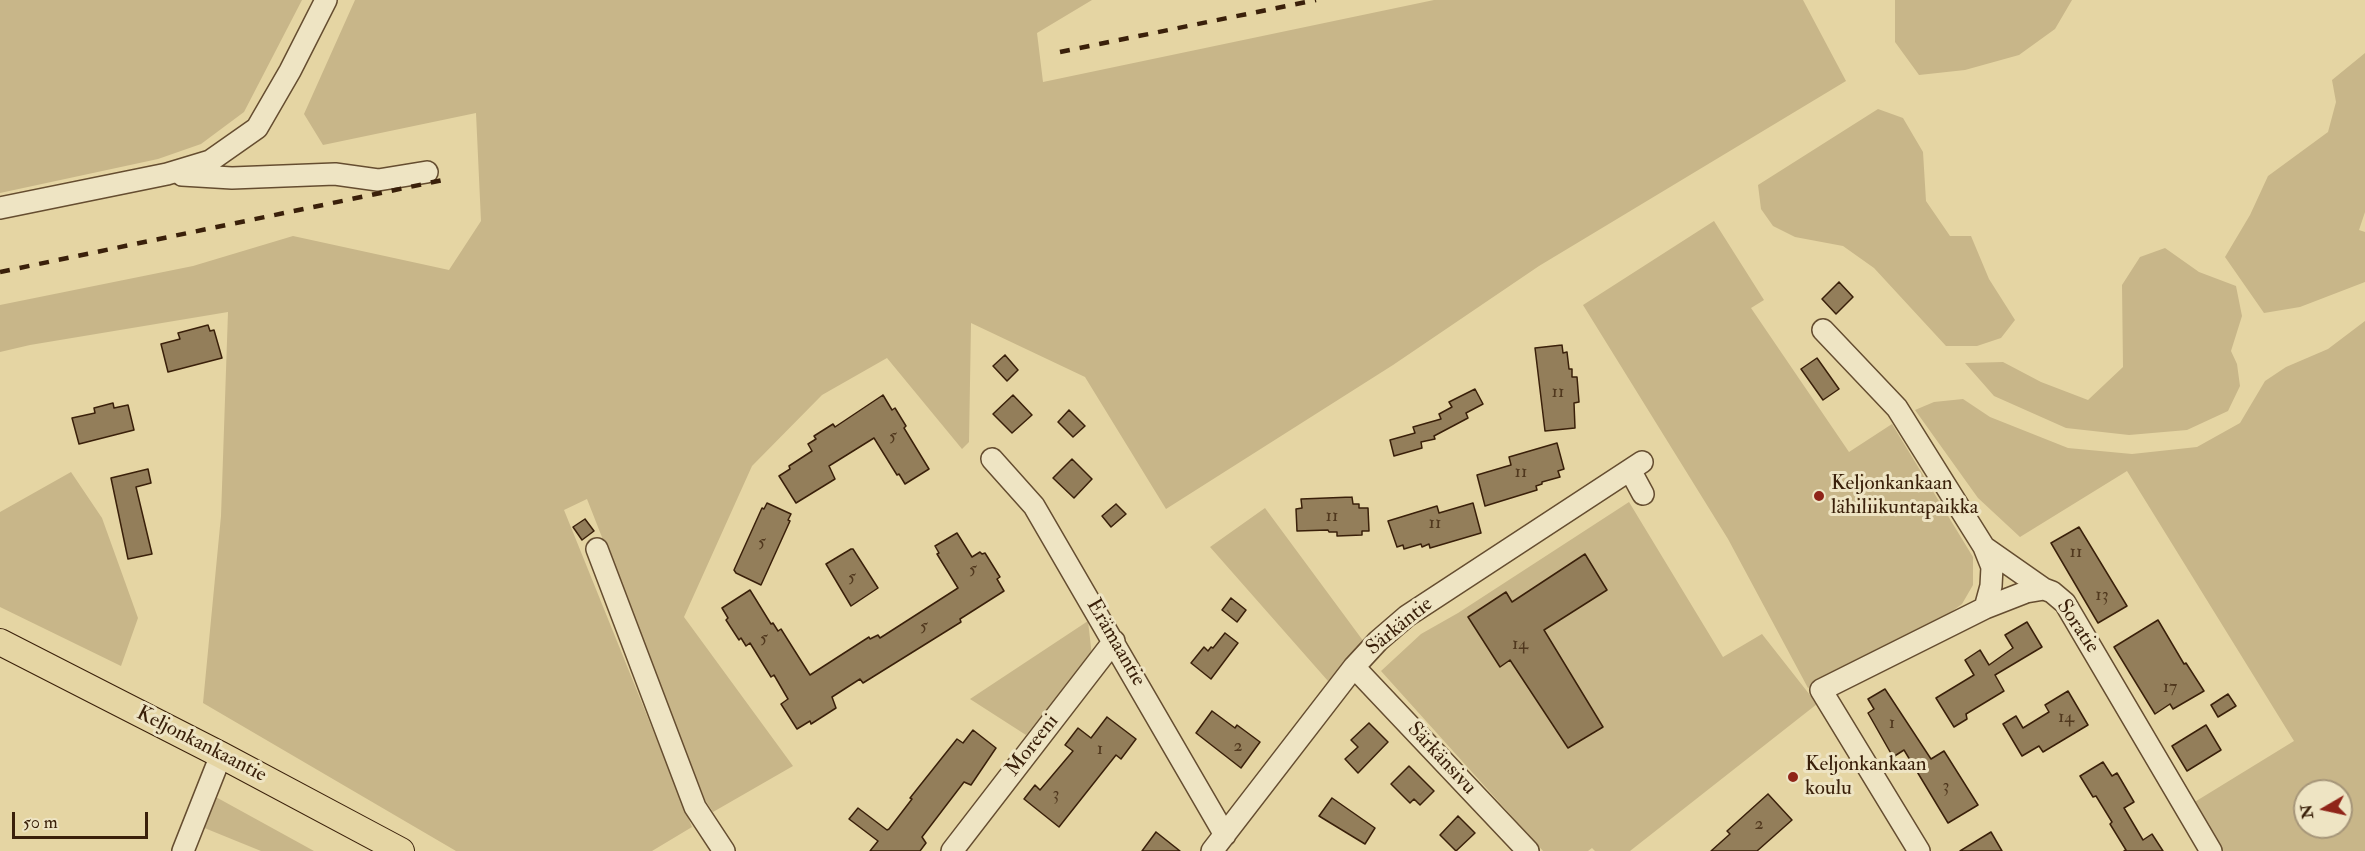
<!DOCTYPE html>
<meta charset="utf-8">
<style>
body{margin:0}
#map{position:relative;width:2365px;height:851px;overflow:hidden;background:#e5d5a3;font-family:"IM FELL Double Pica",serif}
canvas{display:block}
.north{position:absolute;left:2293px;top:779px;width:60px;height:60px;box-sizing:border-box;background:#eee4c3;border:2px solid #a69679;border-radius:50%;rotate:261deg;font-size:16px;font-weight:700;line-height:24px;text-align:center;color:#3a200a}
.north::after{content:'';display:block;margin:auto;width:21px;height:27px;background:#8f2418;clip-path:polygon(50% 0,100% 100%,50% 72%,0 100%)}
.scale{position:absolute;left:12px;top:812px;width:136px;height:27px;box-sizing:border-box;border:3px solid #3a200a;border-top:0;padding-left:8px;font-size:18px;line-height:21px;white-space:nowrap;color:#3a200a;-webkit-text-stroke:4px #eee4c3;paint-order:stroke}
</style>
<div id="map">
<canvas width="2365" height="851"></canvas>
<div class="north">N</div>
<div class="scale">50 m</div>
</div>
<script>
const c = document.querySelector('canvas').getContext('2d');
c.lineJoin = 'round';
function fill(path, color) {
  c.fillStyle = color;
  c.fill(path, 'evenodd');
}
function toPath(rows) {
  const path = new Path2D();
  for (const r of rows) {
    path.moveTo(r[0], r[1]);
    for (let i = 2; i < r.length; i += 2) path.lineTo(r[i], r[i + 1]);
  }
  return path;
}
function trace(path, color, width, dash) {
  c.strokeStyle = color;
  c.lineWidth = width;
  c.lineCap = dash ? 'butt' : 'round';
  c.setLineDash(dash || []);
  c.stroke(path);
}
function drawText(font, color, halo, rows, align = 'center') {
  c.font = font + ' "IM FELL Double Pica",serif';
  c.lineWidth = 6;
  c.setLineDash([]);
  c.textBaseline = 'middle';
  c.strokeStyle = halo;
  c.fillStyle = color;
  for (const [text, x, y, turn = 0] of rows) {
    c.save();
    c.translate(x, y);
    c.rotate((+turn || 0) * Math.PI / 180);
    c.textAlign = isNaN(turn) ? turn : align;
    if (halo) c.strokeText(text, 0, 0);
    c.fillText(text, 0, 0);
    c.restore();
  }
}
fill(toPath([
 [0,0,302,0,244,112,201,144,158,159,0,193],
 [355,0,1092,0,1037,33,1043,82,1434,0,1803,0,1846,81,1539,266,1393,365,1166,509,1085,377,971,323,969,442,962,449,887,358,822,395,752,466,684,617,793,766,713,812,705,800,587,499,564,510,692,827,652,851,456,851,203,703,221,516,228,312,30,345,0,352,0,305,193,266,293,236,449,270,481,221,476,113,323,145,304,114],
 [1895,0,2072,0,2055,29,2019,55,1965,70,1919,75,1895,42],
 [2365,53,2365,212,2359,230,2365,232,2365,282,2300,307,2264,313,2225,257,2250,215,2268,176,2328,132,2336,102,2332,80],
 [1878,109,1903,118,1923,152,1926,201,1950,236,1971,236,1989,279,2015,320,2001,338,1977,346,1946,346,1874,268,1843,246,1795,237,1773,226,1761,209,1758,185],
 [1714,221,1764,300,1751,308,1849,452,1892,424,1973,557,1973,585,1962,604,1947,615,1808,688,1728,539,1583,305],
 [2165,248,2199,272,2236,286,2242,316,2231,351,2237,364,2240,386,2228,411,2187,430,2129,435,2066,428,1994,396,1965,363,2003,362,2041,382,2088,400,2123,367,2122,285,2140,257],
 [2365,321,2365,851,2223,851,2193,803,2294,741,2127,471,2020,537,1978,498,1915,410,1934,402,1963,399,1990,417,2068,448,2132,454,2197,447,2240,423,2265,381,2286,367,2328,349],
 [2305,791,2341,791,2341,827,2305,827],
 [71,472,102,518,138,618,121,666,0,607,0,512],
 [1629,502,1723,657,1762,634,1817,704,1630,851,1595,851,1592,848,1588,851,1543,851,1381,671,1421,634,1458,613],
 [1265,508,1364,642,1328,681,1210,547],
 [1088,621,1092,656,1026,735,970,699],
 [214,796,314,851,261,851,202,827]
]), '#c8b689');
const building = toPath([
 [1839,282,1853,297,1836,314,1822,299,1839,282],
 [208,325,210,331,214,330,222,358,168,372,161,344,180,339,178,333,208,325],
 [1562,345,1563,353,1567,352,1569,369,1572,369,1572,377,1577,377,1579,402,1574,403,1575,428,1545,431,1535,348,1562,345],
 [1005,355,1018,370,1007,381,993,366,1005,355],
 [1817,358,1839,389,1823,400,1801,369,1817,358],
 [1475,389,1483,404,1466,413,1468,418,1434,436,1435,439,1421,442,1422,448,1394,456,1390,440,1415,433,1413,427,1441,419,1439,414,1452,407,1449,402,1475,389],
 [883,395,892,410,895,408,906,426,904,428,929,469,905,484,899,474,897,475,874,438,829,466,835,479,796,503,779,476,790,469,789,466,812,451,808,444,816,439,814,436,833,424,835,427,883,395],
 [1013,395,1032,415,1012,433,993,414,1013,395],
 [113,403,114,408,128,405,134,430,79,444,72,418,95,413,94,408,113,403],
 [1069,410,1085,426,1073,437,1058,422,1069,410],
 [1557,443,1564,469,1558,471,1560,477,1542,482,1542,484,1536,486,1537,490,1485,506,1477,475,1511,465,1509,457,1557,443],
 [1072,459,1092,479,1074,498,1053,478,1072,459],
 [148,469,151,483,136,487,152,554,128,559,111,478,148,469],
 [1352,497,1353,504,1359,504,1359,508,1368,508,1369,531,1362,531,1362,535,1337,536,1337,532,1329,532,1328,530,1297,531,1296,509,1302,508,1301,499,1352,497],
 [767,503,791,514,788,520,790,521,761,585,736,573,734,570,762,508,764,509,767,503],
 [1473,503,1481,533,1430,548,1429,544,1422,547,1421,544,1404,549,1403,545,1397,547,1388,521,1437,506,1439,513,1473,503],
 [1116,504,1126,514,1111,527,1102,516,1116,504],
 [585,519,594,531,582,540,573,527,585,519],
 [2079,527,2127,606,2098,623,2051,543,2079,527],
 [957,533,972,557,980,552,982,554,985,553,1000,577,997,579,1004,591,960,619,961,622,863,683,860,679,832,697,836,708,811,724,810,721,797,729,781,704,788,699,774,675,771,677,750,643,746,646,741,638,739,640,726,620,728,618,722,608,750,590,771,624,773,623,778,631,781,629,810,675,869,637,870,639,878,635,880,638,958,588,937,554,939,553,935,546,957,533],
 [851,549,853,549,878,588,851,606,826,564,851,549],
 [1585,554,1607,590,1544,630,1603,727,1568,748,1510,660,1500,667,1468,617,1506,592,1512,602,1585,554],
 [1231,598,1246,610,1237,622,1222,610,1231,598],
 [2158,620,2184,664,2186,663,2204,691,2173,709,2170,704,2155,714,2114,647,2158,620],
 [2027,622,2042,647,1995,675,2004,691,1966,714,1967,719,1954,727,1936,698,1974,675,1965,660,1980,650,1989,665,2013,648,2005,635,2027,622],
 [1225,633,1238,643,1211,679,1191,663,1204,647,1208,651,1211,647,1213,648,1225,633],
 [1885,689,1931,759,1944,751,1978,805,1948,823,1904,750,1893,757,1868,713,1874,709,1868,699,1885,689],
 [2068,691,2088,725,2043,752,2039,746,2022,756,2003,724,2016,716,2023,728,2049,712,2045,705,2068,691],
 [2228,694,2236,706,2218,717,2211,705,2228,694],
 [1212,711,1235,728,1237,725,1260,742,1241,768,1196,733,1212,711],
 [1107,717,1136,739,1121,759,1116,755,1059,827,1024,799,1035,785,1040,790,1073,751,1065,745,1078,728,1091,738,1107,717],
 [1369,723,1388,742,1358,773,1345,759,1358,747,1351,740,1369,723],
 [2206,725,2221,750,2187,771,2172,746,2206,725],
 [973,730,996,748,971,785,964,782,922,837,926,843,920,851,870,851,878,841,849,819,858,808,887,830,889,829,912,799,910,798,957,739,963,743,973,730],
 [2103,762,2112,776,2117,773,2134,802,2124,808,2143,840,2152,834,2163,851,2124,851,2126,850,2110,824,2112,822,2096,796,2093,797,2080,776,2103,762],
 [1409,766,1434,791,1420,805,1414,799,1410,803,1391,784,1409,766],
 [1768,794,1792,820,1757,851,1711,851,1730,834,1727,831,1768,794],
 [1332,798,1375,828,1365,844,1319,816,1332,798],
 [1458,816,1475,833,1456,851,1440,835,1458,816],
 [1156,832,1180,851,1142,851,1156,832],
 [1991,832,2002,851,1960,851,1991,832]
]);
fill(building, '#937e5a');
trace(building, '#3a200a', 1.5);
const minor = toPath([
 [182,175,232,178,335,174,378,180,427,172],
 [0,208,167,174,210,161,257,128,290,71,326,0],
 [1823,330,1897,408,1984,547,2044,589],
 [992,459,1034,506,1225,835],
 [1630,470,1643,494],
 [1984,547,1992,567,1991,586,1985,608],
 [597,549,695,807,724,851],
 [1354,667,1528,851],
 [183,851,221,755],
 [952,851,1114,641],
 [1212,851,1354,667,1378,641,1407,616,1642,462],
 [1919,851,1821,690,1985,608,2026,592,2044,589,2052,592,2065,603,2211,851]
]);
const major = toPath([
 [0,642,221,755,401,851]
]);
trace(minor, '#654d30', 24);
trace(major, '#3a200a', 28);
trace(minor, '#eee4c3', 21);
trace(major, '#e5d5a3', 26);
trace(toPath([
 [1060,52,1316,0],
 [0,272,448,179]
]), '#3a200a', 4.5, [10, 10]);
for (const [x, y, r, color] of [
 [1819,496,6,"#8f2418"],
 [1793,777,6,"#8f2418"]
]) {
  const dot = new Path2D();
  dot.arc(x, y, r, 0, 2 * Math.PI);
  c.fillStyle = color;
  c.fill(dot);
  trace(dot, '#eee4c3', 2);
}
drawText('18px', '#50381e', null, [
 ["11",1558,393],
 ["5",893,437],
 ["11",1521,473],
 ["11",1332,517],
 ["11",1435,524],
 ["5",762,543],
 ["11",2076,553],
 ["5",973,570],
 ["5",852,578],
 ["13",2102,596],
 ["5",924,627],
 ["5",764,639],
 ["14",1520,645],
 ["17",2170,688],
 ["14",2066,718],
 ["1",1892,724],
 ["2",1238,747],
 ["1",1100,750],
 ["3",1946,787],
 ["3",1056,795],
 ["2",1759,825]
]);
drawText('21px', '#3a200a', '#eee4c3', [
 ["Keljonkankaan",1831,484],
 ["lähiliikuntapaikka",1831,508],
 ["Keljonkankaan",1805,765],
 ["koulu",1805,789]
], 'left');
drawText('21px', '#3a200a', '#eee4c3', [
 ["Särkäntie",1400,627,-39],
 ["Soratie",2077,627,56],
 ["Erämaantie",1115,643,60],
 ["Keljonkankaantie",201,745,27],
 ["Moreeni",1033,746,-52],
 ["Särkänsivu",1441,759,47]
]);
</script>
